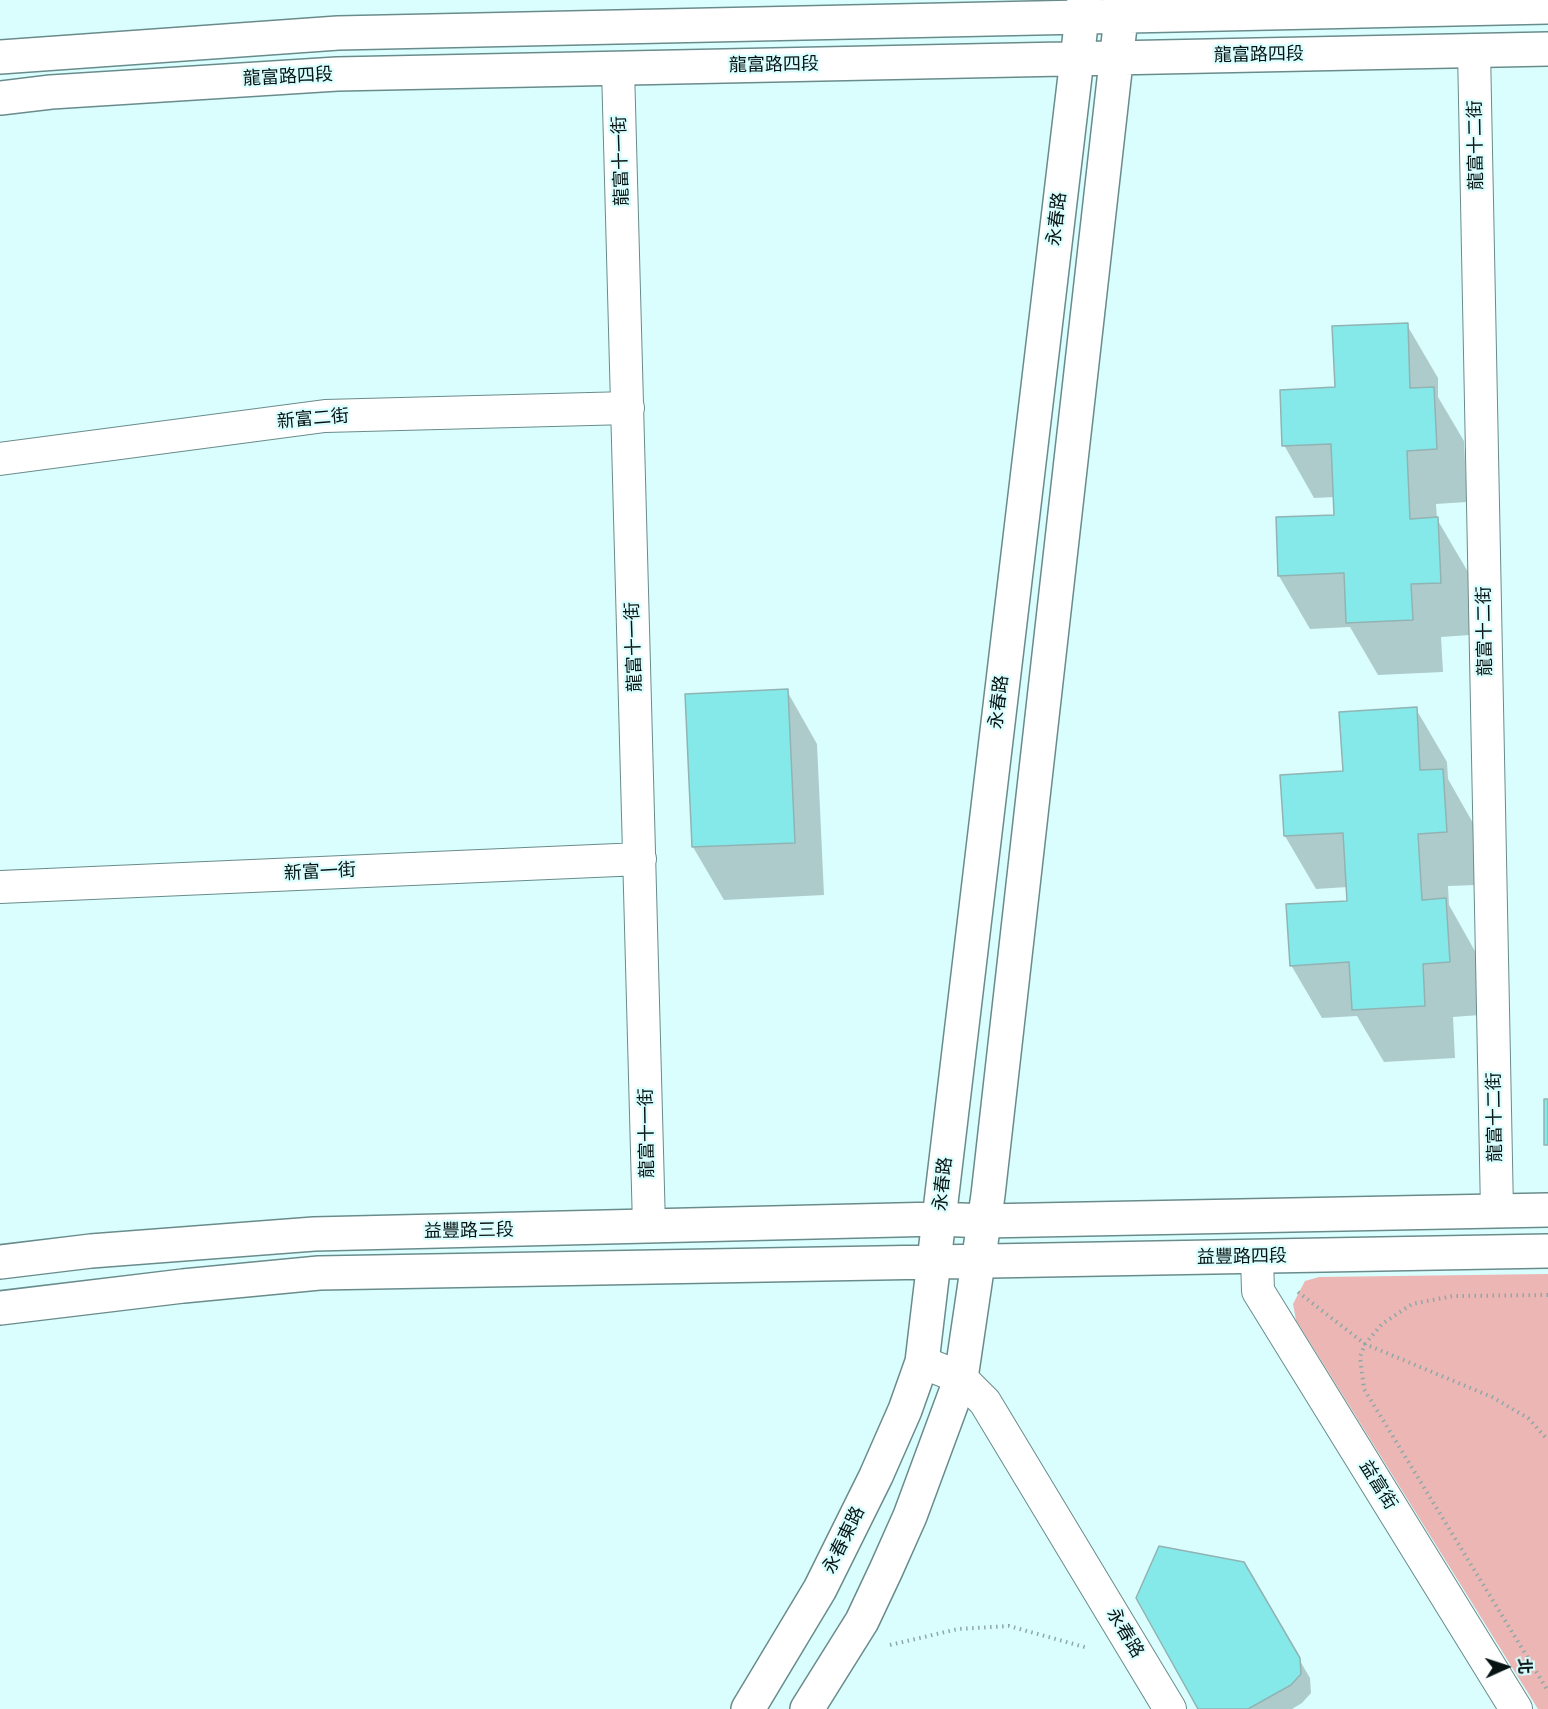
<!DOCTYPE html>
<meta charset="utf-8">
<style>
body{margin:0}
#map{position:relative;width:1548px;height:1709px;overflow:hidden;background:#dafefe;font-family:"Work Sans","Noto Sans TC",sans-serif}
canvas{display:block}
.north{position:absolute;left:1476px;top:1637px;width:60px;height:60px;-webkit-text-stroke:4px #dafefe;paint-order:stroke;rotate:87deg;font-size:16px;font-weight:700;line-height:24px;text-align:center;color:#071313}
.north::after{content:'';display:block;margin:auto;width:21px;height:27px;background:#071313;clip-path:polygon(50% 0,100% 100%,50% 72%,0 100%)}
</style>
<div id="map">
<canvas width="1548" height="1709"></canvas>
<div class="north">北</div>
</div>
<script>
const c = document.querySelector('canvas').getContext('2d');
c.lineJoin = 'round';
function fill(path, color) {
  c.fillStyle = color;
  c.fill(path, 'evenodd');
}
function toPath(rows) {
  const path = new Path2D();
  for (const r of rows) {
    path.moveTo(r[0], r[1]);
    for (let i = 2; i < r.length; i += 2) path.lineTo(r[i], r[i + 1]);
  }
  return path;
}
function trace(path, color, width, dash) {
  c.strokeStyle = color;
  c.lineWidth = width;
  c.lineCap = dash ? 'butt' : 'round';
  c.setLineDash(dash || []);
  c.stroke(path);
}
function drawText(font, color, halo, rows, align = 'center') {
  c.font = font + ' "Work Sans","Noto Sans TC",sans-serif';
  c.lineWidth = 4.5;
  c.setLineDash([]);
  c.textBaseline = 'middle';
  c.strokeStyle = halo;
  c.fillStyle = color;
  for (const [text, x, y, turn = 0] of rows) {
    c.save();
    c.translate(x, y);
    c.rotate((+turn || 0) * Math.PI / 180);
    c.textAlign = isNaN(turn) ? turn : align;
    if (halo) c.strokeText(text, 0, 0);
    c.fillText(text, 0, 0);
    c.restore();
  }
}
fill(toPath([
 [1548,1274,1548,1709,1538,1709,1296,1320,1293,1304,1305,1281,1319,1277]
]), '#ecb6b4');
fill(toPath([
 [1407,325,1438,378,1438,397,1464,441,1467,502,1436,504,1437,519,1468,572,1470,635,1441,637,1443,672,1378,675,1350,627,1310,629,1279,576,1335,516,1335,497,1314,498,1284,445,1336,389],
 [787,691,817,744,824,895,724,900,693,847],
 [1416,709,1447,762,1448,779,1473,823,1477,885,1448,886,1449,905,1476,953,1480,1015,1453,1017,1455,1058,1384,1062,1357,1016,1322,1018,1291,965,1348,902,1348,887,1316,889,1285,836,1344,772],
 [1243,1564,1310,1678,1311,1693,1302,1703,1292,1709,1199,1709]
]), '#0003');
const building = toPath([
 [1408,323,1410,388,1434,387,1437,449,1407,451,1410,519,1438,517,1441,583,1411,584,1413,620,1346,623,1344,573,1278,576,1276,517,1334,515,1331,444,1282,446,1280,390,1335,387,1332,326,1408,323],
 [788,689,795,843,692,847,685,694,788,689],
 [1417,707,1420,770,1443,769,1447,832,1418,834,1422,900,1446,898,1450,962,1423,964,1425,1006,1352,1010,1349,962,1290,966,1286,904,1347,901,1343,833,1284,836,1280,775,1343,771,1339,712,1417,707],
 [1544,1099,1548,1099,1548,1145,1544,1145,1544,1099],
 [1159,1546,1244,1562,1300,1658,1301,1674,1291,1685,1248,1709,1198,1709,1136,1598,1159,1546]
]);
fill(building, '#85e9e9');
trace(building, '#91b3b3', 1.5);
const street = toPath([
 [1474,50,1497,1211],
 [618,68,649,1226],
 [0,459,325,416,628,408],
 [0,887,640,859],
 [1257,1257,1258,1291,1516,1709],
 [922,1362,961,1378,985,1402,1170,1709]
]);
const secondary = toPath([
 [0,57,338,33,1548,7],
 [0,98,51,92,337,74,1548,49],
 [0,1262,91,1251,314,1234,939,1219,984,1221,1548,1210],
 [0,1308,183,1286,319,1273,1548,1251],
 [748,1709,820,1589,876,1476,905,1410,922,1362,1084,0],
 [807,1709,862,1621,886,1570,910,1516,961,1378,988,1195,1123,0]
]);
trace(street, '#6a8b8b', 34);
trace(secondary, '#6a8b8b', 36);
trace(toPath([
 [1298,1292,1365,1344,1492,1397,1528,1418,1548,1440],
 [1548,1295,1453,1296,1412,1304,1382,1324,1365,1344,1360,1357,1364,1389,1548,1691],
 [890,1645,958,1629,1009,1626,1088,1648]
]), '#8da8a8', 4, [1.5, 4.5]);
trace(street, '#fff', 32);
trace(secondary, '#fff', 33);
drawText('18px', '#071313', '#dafefe', [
 ["龍富路四段",1259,55,-1],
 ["龍富路四段",774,65,-1],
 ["龍富路四段",288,77,-3],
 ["龍富十二街",1476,145,-91],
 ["龍富十一街",621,161,-92],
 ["永春路",1057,219,-83],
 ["新富二街",313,419,-5],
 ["龍富十二街",1485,631,-91],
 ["龍富十一街",634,647,-92],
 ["永春路",999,702,-83],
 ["新富一街",320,872,-3],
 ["龍富十二街",1495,1117,-91],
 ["龍富十一街",647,1133,-91],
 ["永春路",943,1184,-84],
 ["益豐路三段",469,1231,-1],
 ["益豐路四段",1242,1257,-1],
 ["益富街",1378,1485,58],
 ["永春東路",844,1540,-64],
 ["永春路",1125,1633,59]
]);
</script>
